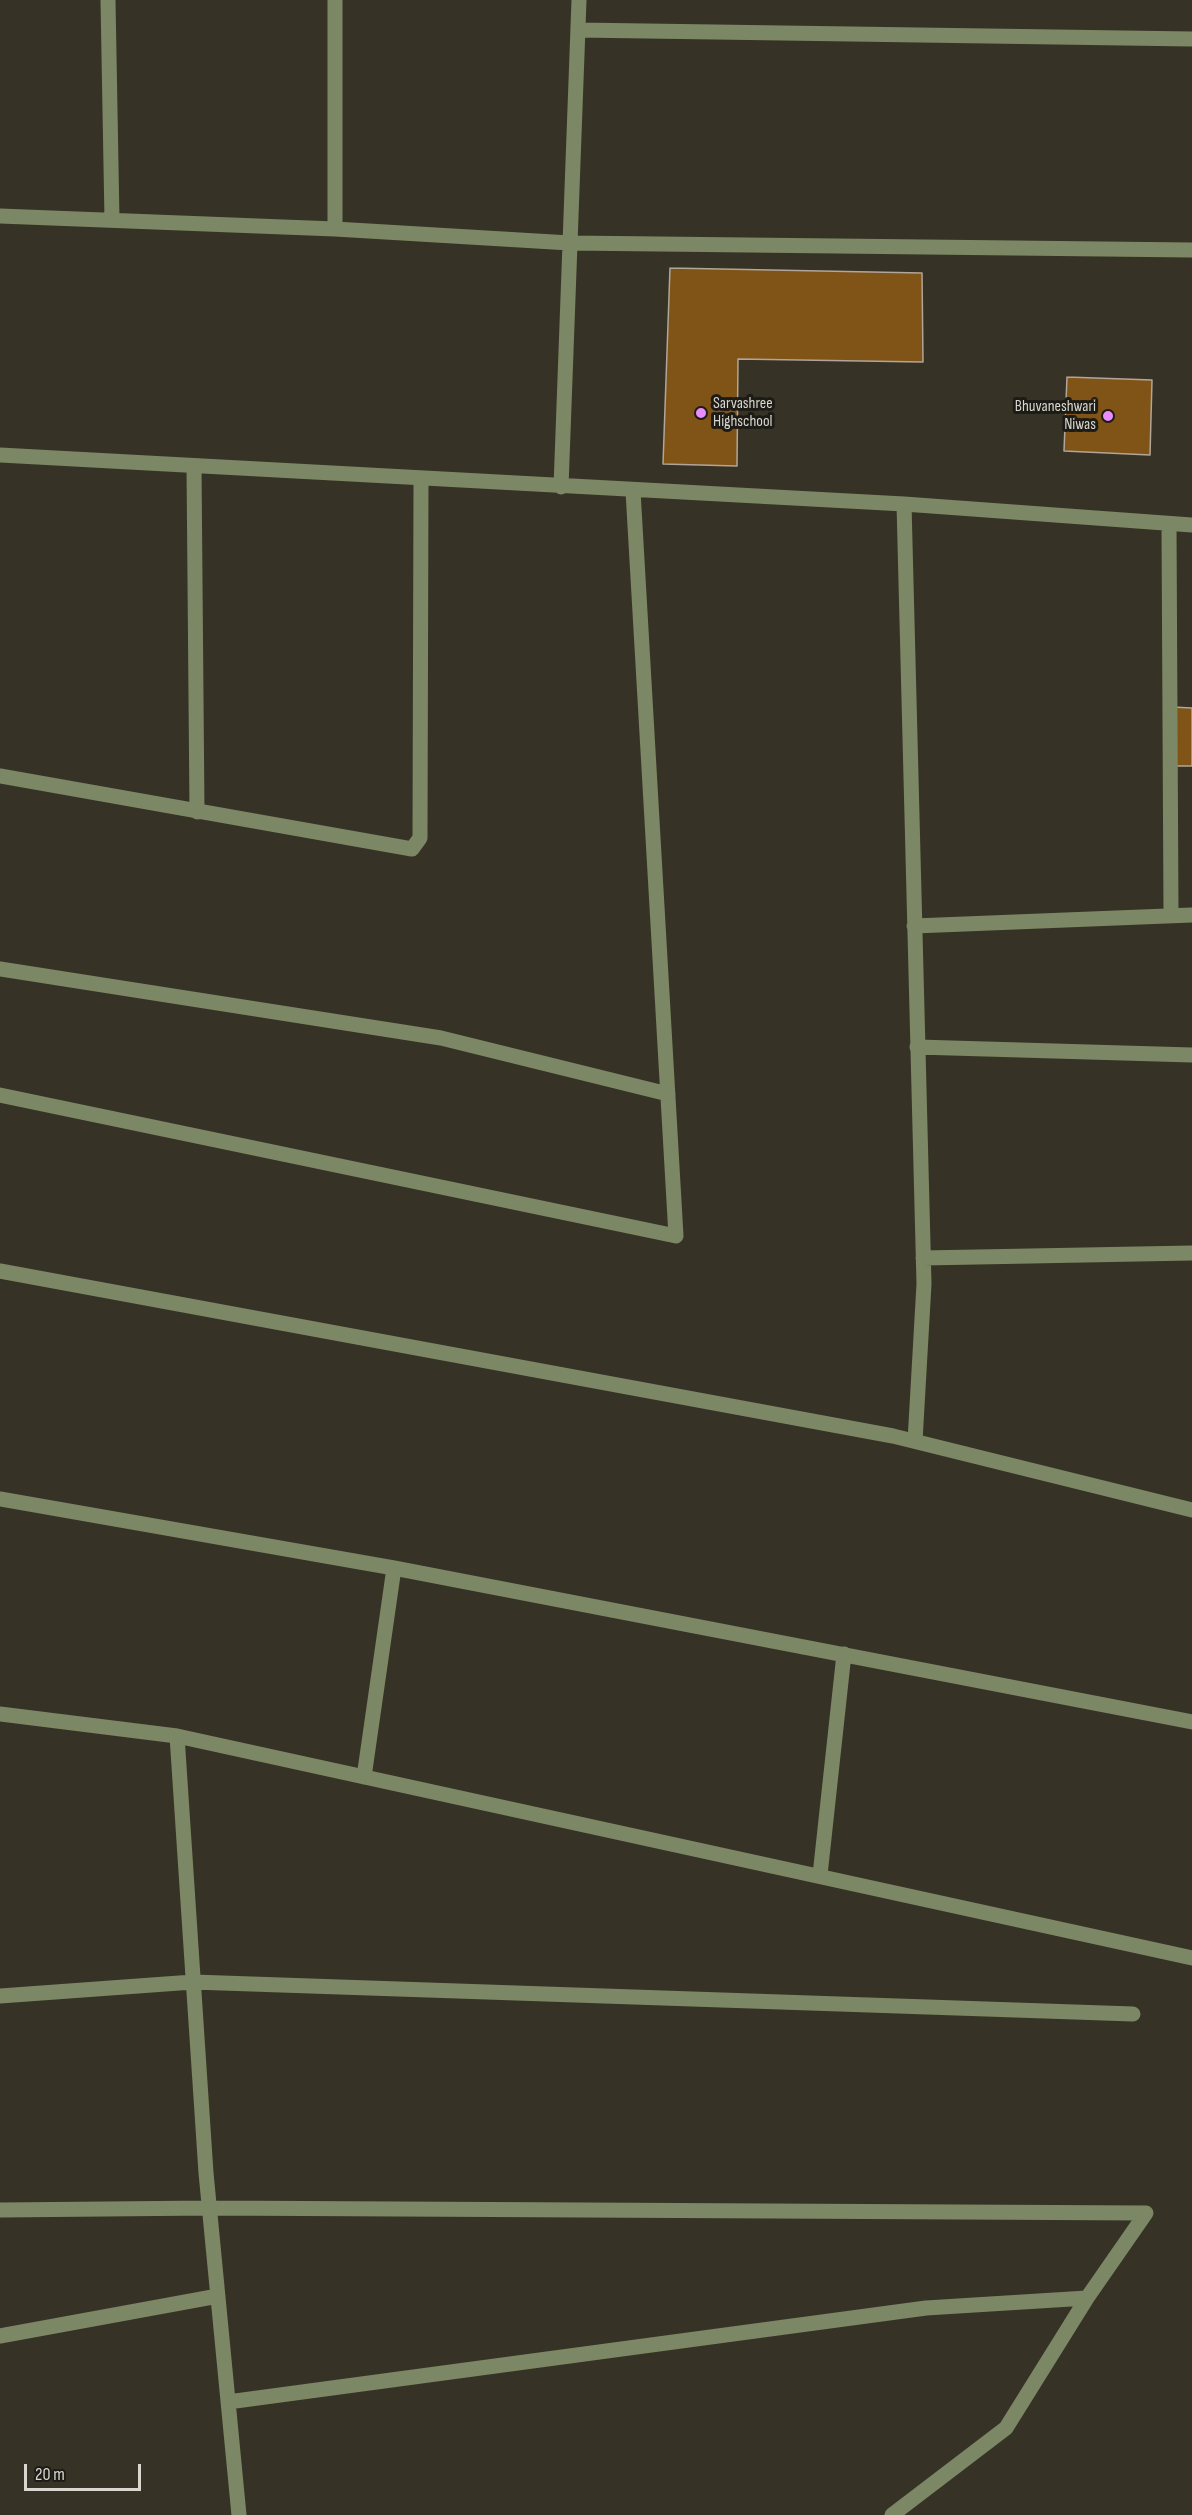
<!DOCTYPE html>
<style>
body{margin:0}
#map{position:relative;width:1192px;height:2515px;overflow:hidden;background:#363326;font-family:"Sofia Sans Condensed",sans-serif}
canvas{display:block}
.scale{position:absolute;left:24px;top:2464px;width:117px;height:27px;box-sizing:border-box;border:3px solid #d8d6ce;border-top:0;padding-left:8px;font-size:18px;line-height:21px;white-space:nowrap;color:#d8d6ce;-webkit-text-stroke:4px #1c1b15;paint-order:stroke}
</style>
<div id="map">
<canvas width="1192" height="2515"></canvas>
<div class="scale">20 m</div>
</div>
<script>
const c = document.querySelector('canvas').getContext('2d');
c.lineJoin = 'round';
function fill(path, color) {
  c.fillStyle = color;
  c.fill(path, 'evenodd');
}
function toPath(rows) {
  const path = new Path2D();
  for (const r of rows) {
    path.moveTo(r[0], r[1]);
    for (let i = 2; i < r.length; i += 2) path.lineTo(r[i], r[i + 1]);
  }
  return path;
}
function trace(path, color, width, dash) {
  c.strokeStyle = color;
  c.lineWidth = width;
  c.lineCap = dash ? 'butt' : 'round';
  c.setLineDash(dash || []);
  c.stroke(path);
}
function drawText(font, color, halo, rows, align = 'center') {
  c.font = font + ' "Sofia Sans Condensed",sans-serif';
  c.lineWidth = 6;
  c.setLineDash([]);
  c.textBaseline = 'middle';
  c.strokeStyle = halo;
  c.fillStyle = color;
  for (const [text, x, y, turn = 0] of rows) {
    c.save();
    c.translate(x, y);
    c.rotate((+turn || 0) * Math.PI / 180);
    c.textAlign = isNaN(turn) ? turn : align;
    if (halo) c.strokeText(text, 0, 0);
    c.fillText(text, 0, 0);
    c.restore();
  }
}
const building = toPath([
 [670,268,922,273,923,362,738,359,737,466,663,464,670,268],
 [1067,377,1152,380,1150,455,1064,451,1067,377],
 [1172,707,1192,708,1192,766,1172,766,1172,707]
]);
fill(building, '#805317');
trace(building, '#b2a699', 1.5);
trace(toPath([
 [108,0,112,220],
 [578,30,1192,39],
 [0,216,335,229,570,243,1192,250],
 [335,229,335,0],
 [0,455,904,504,1192,525],
 [194,466,197,812],
 [561,487,579,0],
 [904,504,924,1284,915,1441],
 [1169,525,1171,915],
 [0,776,412,849,420,838,421,479],
 [914,926,1192,915],
 [0,969,441,1038,668,1094],
 [917,1047,1192,1055],
 [0,1095,676,1236,633,491],
 [923,1258,1192,1253],
 [0,1271,893,1436,1192,1510],
 [0,1499,394,1568,1192,1722],
 [0,1714,177,1736,206,2173,239,2515],
 [177,1736,1192,1958],
 [364,1777,394,1568],
 [820,1875,844,1654],
 [0,1996,193,1982,1133,2014],
 [0,2210,210,2208,1146,2213,1087,2298,1006,2428,892,2515],
 [0,2336,218,2296],
 [228,2402,926,2308,1087,2298]
]), '#7c8865', 15);
for (const [x, y, r, color] of [
 [701,413,6,"#e98dfe"],
 [1108,416,6,"#e98dfe"]
]) {
  const dot = new Path2D();
  dot.arc(x, y, r, 0, 2 * Math.PI);
  c.fillStyle = color;
  c.fill(dot);
  trace(dot, '#1c1b15', 2);
}
drawText('16px', '#d8d6ce', '#1c1b15', [
 ["Sarvashree",713,404],
 ["Highschool",713,422],
 ["Bhuvaneshwari",1096,407,"right"],
 ["Niwas",1096,425,"right"]
], 'left');
</script>
